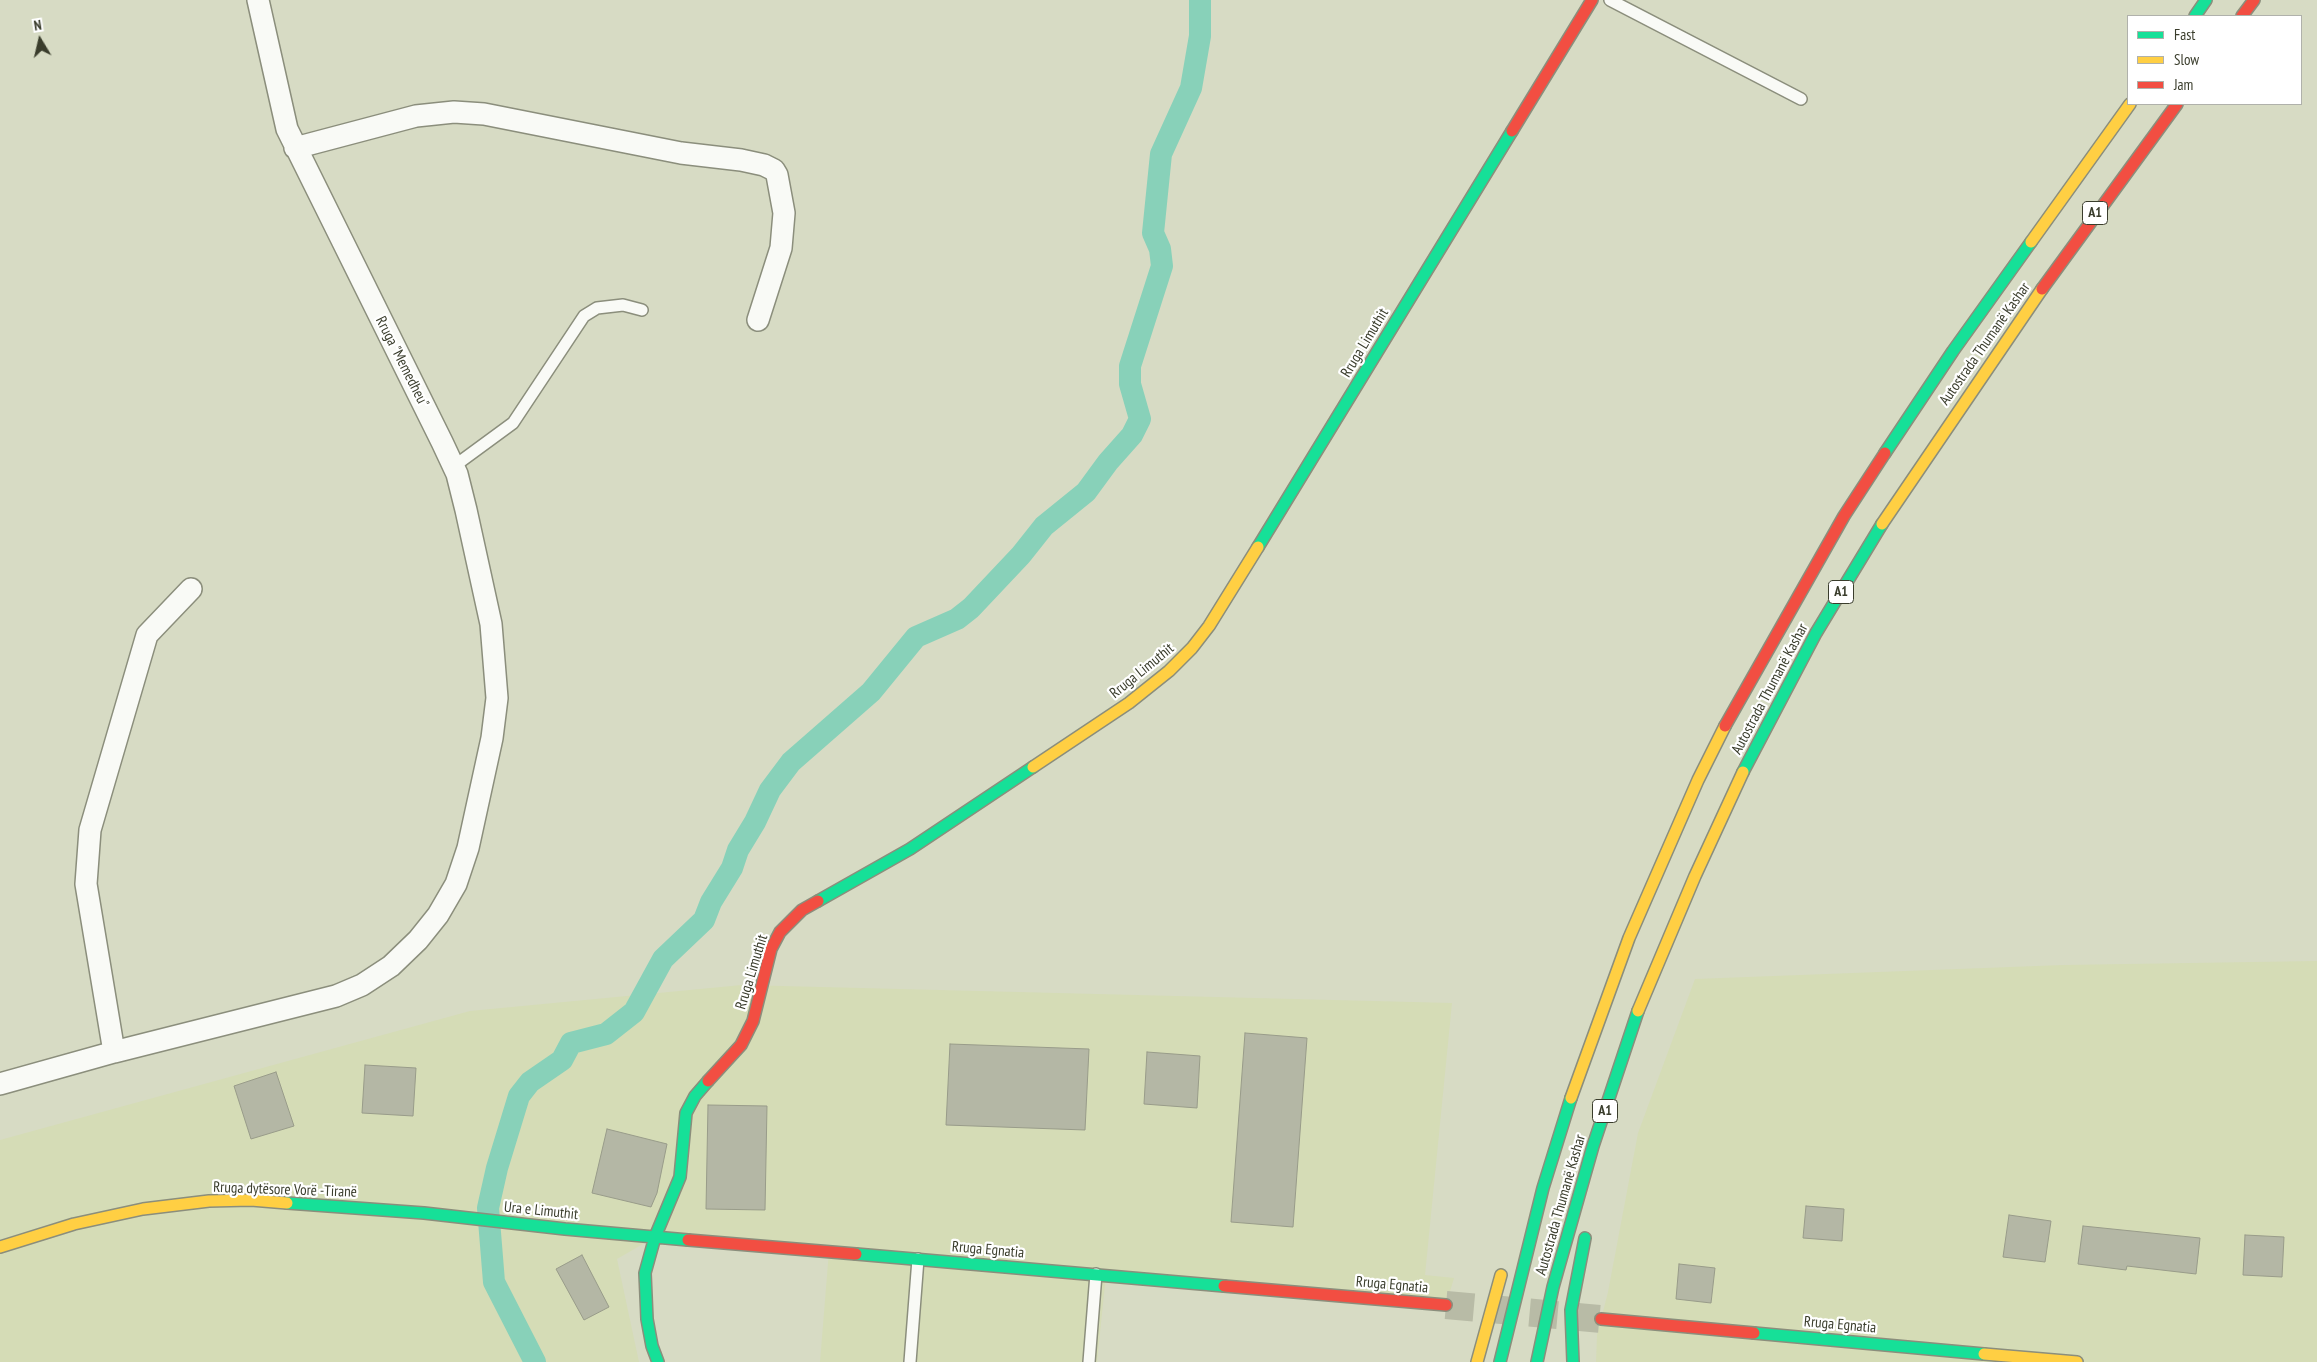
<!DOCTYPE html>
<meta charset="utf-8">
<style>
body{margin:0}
#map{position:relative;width:2317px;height:1362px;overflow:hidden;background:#d7dbc4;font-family:"PT Sans Narrow",sans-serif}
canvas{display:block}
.legend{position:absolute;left:2127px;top:15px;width:175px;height:90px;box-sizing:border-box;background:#fff;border:1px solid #b0b1ab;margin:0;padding:6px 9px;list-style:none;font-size:15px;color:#3a3d2c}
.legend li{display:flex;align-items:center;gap:10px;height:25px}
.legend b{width:25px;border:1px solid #b0b1ab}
.north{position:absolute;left:15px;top:15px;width:50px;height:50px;-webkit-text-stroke:4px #fff;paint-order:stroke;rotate:351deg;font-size:14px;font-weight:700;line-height:20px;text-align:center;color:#3a3d2c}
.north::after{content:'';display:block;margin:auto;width:18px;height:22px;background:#3a3d2c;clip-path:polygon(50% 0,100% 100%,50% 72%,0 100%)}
</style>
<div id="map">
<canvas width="2317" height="1362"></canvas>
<ul class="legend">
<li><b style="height:6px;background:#16e098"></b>Fast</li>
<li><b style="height:6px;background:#ffcf43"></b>Slow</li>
<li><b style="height:6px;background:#f24e42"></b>Jam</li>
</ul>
<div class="north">N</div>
</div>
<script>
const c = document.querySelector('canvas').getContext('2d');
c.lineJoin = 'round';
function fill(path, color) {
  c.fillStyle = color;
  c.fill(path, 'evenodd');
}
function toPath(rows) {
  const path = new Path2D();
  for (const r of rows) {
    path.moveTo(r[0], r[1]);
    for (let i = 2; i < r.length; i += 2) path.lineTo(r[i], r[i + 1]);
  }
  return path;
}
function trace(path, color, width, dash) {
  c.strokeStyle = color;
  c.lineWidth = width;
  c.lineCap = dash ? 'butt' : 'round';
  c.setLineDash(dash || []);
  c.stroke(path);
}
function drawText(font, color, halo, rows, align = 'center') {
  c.font = font + ' "PT Sans Narrow",sans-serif';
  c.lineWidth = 4.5;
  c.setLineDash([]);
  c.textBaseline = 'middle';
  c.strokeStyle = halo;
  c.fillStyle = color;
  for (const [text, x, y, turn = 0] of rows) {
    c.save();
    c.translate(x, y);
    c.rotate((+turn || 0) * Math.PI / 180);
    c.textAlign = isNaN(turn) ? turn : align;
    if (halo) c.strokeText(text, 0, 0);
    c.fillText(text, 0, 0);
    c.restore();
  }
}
fill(toPath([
 [2317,961,2317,1362,1596,1362,1597,1335,1608,1292,1638,1133,1695,979,2063,965],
 [742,985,1452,1003,1425,1275,1454,1278,1446,1305,1106,1275,1097,1362,820,1362,829,1251,655,1237,617,1259,639,1362,0,1362,0,1140,470,1011]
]), '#d5dcb6');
trace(toPath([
 [535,1362,494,1282,488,1208,497,1168,519,1096,530,1082,562,1060,571,1043,606,1034,634,1012,663,959,704,920,711,902,732,868,738,850,755,822,770,790,791,762,871,692,916,637,957,619,971,608,1021,555,1044,526,1086,492,1108,462,1132,435,1140,419,1130,384,1130,366,1162,266,1160,249,1153,233,1161,154,1191,88,1200,36,1200,0]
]), '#88d1b9', 22);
const building = toPath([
 [1245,1033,1307,1038,1293,1227,1231,1222,1245,1033],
 [950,1044,1089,1049,1085,1130,946,1125,950,1044],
 [1147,1052,1200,1056,1197,1108,1144,1104,1147,1052],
 [365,1065,416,1068,413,1116,362,1113,365,1065],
 [276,1072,294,1126,251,1139,234,1086,276,1072],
 [708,1105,767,1106,765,1210,706,1209,708,1105],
 [607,1129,667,1144,657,1193,651,1207,592,1193,607,1129],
 [1806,1206,1844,1209,1842,1241,1803,1238,1806,1206],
 [2009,1215,2051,1221,2045,1262,2003,1257,2009,1215],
 [2083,1226,2200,1238,2196,1274,2127,1266,2126,1270,2078,1264,2083,1226],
 [2245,1235,2284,1237,2282,1277,2243,1275,2245,1235],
 [582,1255,609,1307,584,1320,556,1269,582,1255],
 [1679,1264,1715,1268,1711,1303,1676,1299,1679,1264]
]);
fill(building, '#b4b7a5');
trace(building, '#999c8a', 1);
trace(toPath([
 [1446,1305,1601,1319]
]), '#b8bba6', 28, [28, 14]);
const lane = toPath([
 [1610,0,1801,99],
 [453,467,513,423,584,316,597,308,623,305,642,310],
 [910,1362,918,1259],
 [1089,1362,1096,1274]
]);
const street = toPath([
 [295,148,416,116,454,112,484,114,681,153,741,160,764,165,774,170,777,175,784,213,781,248,758,320],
 [114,1052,86,884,90,830,147,635,191,589],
 [0,1084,114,1052,336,996,362,985,391,966,418,940,438,915,456,884,468,848,492,738,497,698,491,624,466,510,457,474,442,442,287,129,258,0]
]);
const fast = toPath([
 [2195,16,2206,0],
 [1885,453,1953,351,2031,242],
 [1258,547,1512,131],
 [1743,772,1816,633,1882,524],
 [818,901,910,849,1033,767],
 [287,1203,424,1213,565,1229,688,1240],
 [856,1254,1224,1286],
 [1754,1333,1984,1354],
 [658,1362,652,1346,647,1319,645,1273,655,1237,680,1177,686,1113,695,1096,708,1081],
 [1500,1362,1543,1188,1571,1098],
 [1537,1362,1553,1287,1593,1146,1638,1011],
 [1573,1362,1571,1310,1585,1238]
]);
const slow = toPath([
 [2031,242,2130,104],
 [1882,524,2042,289],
 [1033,767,1129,703,1169,671,1192,648,1209,626,1258,547],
 [1638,1011,1695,876,1743,772],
 [1571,1098,1629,938,1698,780,1725,726],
 [0,1247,74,1224,143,1209,209,1201,251,1200,287,1203],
 [1984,1354,2077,1362],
 [1477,1362,1501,1275]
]);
const jam = toPath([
 [2242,16,2254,0],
 [1512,131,1592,0],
 [2042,289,2177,104],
 [1725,726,1844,516,1885,453],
 [708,1081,741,1045,753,1021,771,949,780,932,802,910,818,901],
 [688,1240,856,1254],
 [1224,1286,1446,1305],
 [1601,1319,1754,1333]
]);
trace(lane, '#8b8e7c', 14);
trace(street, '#8b8e7c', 24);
trace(fast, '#8b8e7c', 14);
trace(slow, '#8b8e7c', 14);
trace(jam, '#8b8e7c', 14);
trace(lane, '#f9faf6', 11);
trace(street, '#f9faf6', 21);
trace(fast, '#16e098', 11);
trace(slow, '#ffcf43', 11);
trace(jam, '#f24e42', 11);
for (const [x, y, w] of [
 [2095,213,25],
 [1841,592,25],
 [1605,1111,25]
]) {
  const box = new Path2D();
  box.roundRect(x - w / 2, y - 11.5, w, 23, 4);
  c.fillStyle = '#fff';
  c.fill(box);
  trace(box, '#3a3d2c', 1);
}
drawText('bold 14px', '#3a3d2c', null, [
 ["A1",2095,213],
 ["A1",1841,592],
 ["A1",1605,1111]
]);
drawText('15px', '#3a3d2c', '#fff', [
 ["Rruga Limuthit",1365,343,-59],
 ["Autostrada Thumanë Kashar",1985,344,-55],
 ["Rruga \"Memedheu\"",402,362,63],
 ["Rruga Limuthit",1142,671,-39],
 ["Autostrada Thumanë Kashar",1770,689,-62],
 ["Rruga Limuthit",752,972,-73],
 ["Rruga dytësore Vorë -Tiranë",285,1190,2],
 ["Autostrada Thumanë Kashar",1561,1205,-74],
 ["Ura e Limuthit",541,1211,6],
 ["Rruga Egnatia",988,1250,5],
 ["Rruga Egnatia",1392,1285,5],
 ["Rruga Egnatia",1840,1325,5]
]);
</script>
